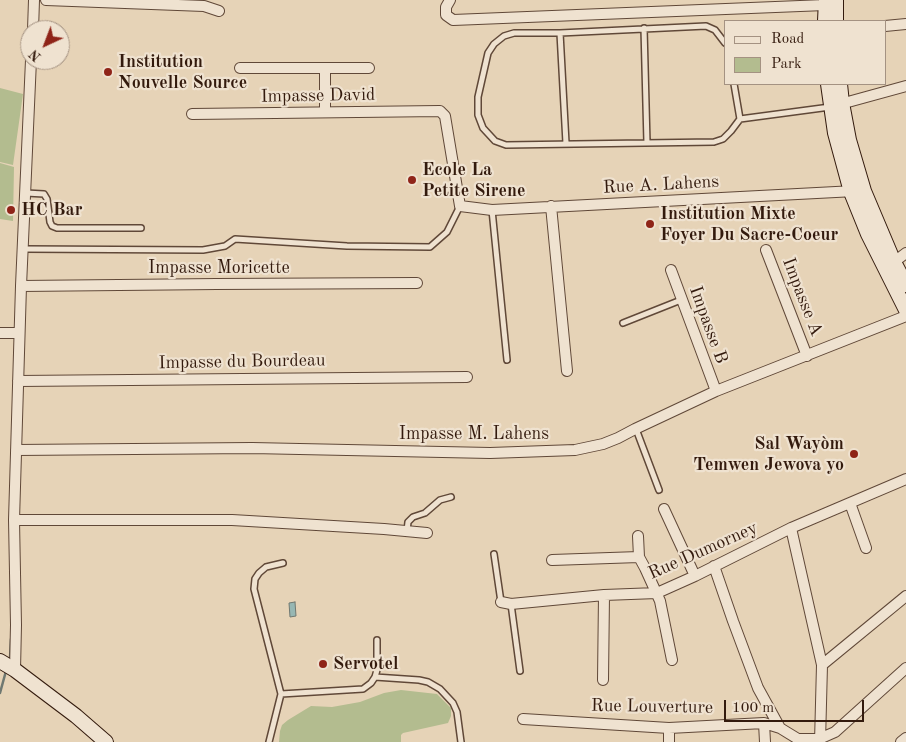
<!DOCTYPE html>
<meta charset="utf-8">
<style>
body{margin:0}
#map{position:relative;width:906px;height:742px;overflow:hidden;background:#e6d3b7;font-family:"Old Standard TT",serif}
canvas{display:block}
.legend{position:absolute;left:724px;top:20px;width:162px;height:65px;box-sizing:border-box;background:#efe2d0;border:1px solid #a49282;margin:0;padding:6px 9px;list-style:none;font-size:15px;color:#331a0d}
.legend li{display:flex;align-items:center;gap:10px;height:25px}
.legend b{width:25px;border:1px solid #a49282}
.north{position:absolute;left:20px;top:20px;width:50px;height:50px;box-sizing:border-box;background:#efe2d0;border:1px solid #a49282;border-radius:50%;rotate:223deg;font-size:14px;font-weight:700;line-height:20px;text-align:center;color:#331a0d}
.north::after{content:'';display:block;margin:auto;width:18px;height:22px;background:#8f2418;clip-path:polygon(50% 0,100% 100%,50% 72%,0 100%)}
.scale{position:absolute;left:724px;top:700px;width:140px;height:22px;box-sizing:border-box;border:2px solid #331a0d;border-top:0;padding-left:6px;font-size:15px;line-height:18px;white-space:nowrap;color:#331a0d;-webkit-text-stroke:4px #efe2d0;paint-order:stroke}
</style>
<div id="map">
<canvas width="906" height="742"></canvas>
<ul class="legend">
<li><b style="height:6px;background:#efe2d0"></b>Road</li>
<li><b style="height:14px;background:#b3bc8f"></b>Park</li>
</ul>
<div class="north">N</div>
<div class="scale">100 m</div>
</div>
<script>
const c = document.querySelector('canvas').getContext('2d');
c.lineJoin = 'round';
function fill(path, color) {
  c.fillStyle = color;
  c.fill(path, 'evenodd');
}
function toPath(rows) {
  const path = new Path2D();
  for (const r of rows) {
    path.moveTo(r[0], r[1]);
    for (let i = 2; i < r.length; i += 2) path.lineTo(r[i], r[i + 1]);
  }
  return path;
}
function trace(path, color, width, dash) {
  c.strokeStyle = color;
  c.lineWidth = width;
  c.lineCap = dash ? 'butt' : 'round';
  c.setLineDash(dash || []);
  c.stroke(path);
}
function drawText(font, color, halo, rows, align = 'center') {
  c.font = font + ' "Old Standard TT",serif';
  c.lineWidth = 4.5;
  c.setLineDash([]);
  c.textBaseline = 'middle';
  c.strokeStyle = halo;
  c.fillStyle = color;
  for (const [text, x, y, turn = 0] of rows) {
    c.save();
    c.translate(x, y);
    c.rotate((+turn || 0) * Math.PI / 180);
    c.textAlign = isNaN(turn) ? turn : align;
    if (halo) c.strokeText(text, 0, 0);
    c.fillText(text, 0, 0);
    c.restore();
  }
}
fill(toPath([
 [0,88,23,94,13,165,0,162],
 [0,163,14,167,13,221,0,219],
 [401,690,437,694,451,708,451,716,448,723,403,733,401,735,401,742,279,742,280,731,282,725,288,720,311,706,332,707,360,702,384,693]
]), '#b3bc8f');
const water = toPath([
 [295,602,296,616,290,617,289,603,295,602]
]);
fill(water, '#97b7b3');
trace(water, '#6f7871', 1);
trace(toPath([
 [10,658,11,639],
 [0,693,6,671]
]), '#6f7871', 2.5);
const service = toPath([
 [644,28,647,143],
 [560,33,566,143],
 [725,43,715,30,706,26,560,33,514,33,504,36,494,44,488,53,478,97,478,115,483,128,495,141,506,145,714,142,723,139,731,131,740,119,830,107],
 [734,84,740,119],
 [26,193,44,194,47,199,50,222,52,226,57,228,141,228],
 [492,210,507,360],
 [24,249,203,250,225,246,235,239,347,246,430,247,447,232,460,206],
 [623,323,681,300],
 [636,429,659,490],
 [407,531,408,522,413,517,425,513,440,500,451,497],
 [494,554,501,602],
 [511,604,520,671],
 [375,677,419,680,428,682,440,689,453,703,457,712,461,742],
 [281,694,363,689,371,683,375,677,377,670,377,640],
 [269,742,281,694,254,589,255,579,259,573,266,567,283,563]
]);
const minor = toPath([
 [46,0,204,6,219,11],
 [450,0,446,7,446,15,453,20,825,5],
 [885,26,906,24],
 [33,30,34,0],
 [240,68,369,68],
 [325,68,325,112],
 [837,105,906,86],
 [192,114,440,111,445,116,460,206,492,210,855,191],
 [551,206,567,371],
 [766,250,807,356],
 [894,262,906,253],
 [671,270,716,391],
 [21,286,217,284,417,283],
 [0,333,19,333],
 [18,381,467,377],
 [16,450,252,448,490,453,575,450,603,444,618,438,635,429,716,391,906,316],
 [850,503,866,548],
 [664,509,695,576],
 [14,520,232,520,384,529,427,533],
 [791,528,822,665,820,742],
 [638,536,639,557,645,568,660,601,672,660],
 [552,560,639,557],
 [714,566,733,621,758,688,780,728,798,739,819,739,835,732,906,668],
 [501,602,511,604,604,595,657,593,695,576,791,528,906,479],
 [822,665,906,596],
 [15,670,16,625,14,520,21,286,31,60],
 [603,680,604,595],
 [523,719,669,728,764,723,780,728],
 [764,723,765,742],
 [669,728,669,742],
 [901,742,906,738]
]);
const secondary = toPath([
 [836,0,836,21],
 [825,21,826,0],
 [828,84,835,133,851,192,868,234,906,310],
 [840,84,842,103,849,140,864,191,894,262,906,285],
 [0,661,15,670,76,716,106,742]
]);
trace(service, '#604838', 8);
trace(minor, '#604838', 12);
trace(secondary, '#331a0d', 16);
trace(service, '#efe2d0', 5);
trace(minor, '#efe2d0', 10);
trace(secondary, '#efe2d0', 14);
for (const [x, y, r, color] of [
 [108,72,5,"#8f2418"],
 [412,180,5,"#8f2418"],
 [11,210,5,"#8f2418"],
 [650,224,5,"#8f2418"],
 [854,454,5,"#8f2418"],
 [323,664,5,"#8f2418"]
]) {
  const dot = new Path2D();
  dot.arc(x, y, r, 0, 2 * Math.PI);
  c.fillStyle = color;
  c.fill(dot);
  trace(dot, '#efe2d0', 2);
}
drawText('bold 18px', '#331a0d', '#efe2d0', [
 ["Institution",118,62],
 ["Nouvelle Source",118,83],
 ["Ecole La",422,170],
 ["Petite Sirene",422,191],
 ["HC Bar",21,210],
 ["Institution Mixte",660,214],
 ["Foyer Du Sacre-Coeur",660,235],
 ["Sal Wayòm",844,444,"right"],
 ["Temwen Jewova yo",844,465,"right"],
 ["Servotel",333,664]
], 'left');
drawText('18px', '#331a0d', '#efe2d0', [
 ["Impasse David",318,96,-1],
 ["Rue A. Lahens",661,185,-3],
 ["Impasse Moricette",219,268],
 ["Impasse A",802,297,69],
 ["Impasse B",708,325,70],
 ["Impasse du Bourdeau",242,362,-1],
 ["Impasse M. Lahens",474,434],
 ["Rue Dumorney",703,551,-24],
 ["Rue Louverture",652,707,1]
]);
</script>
